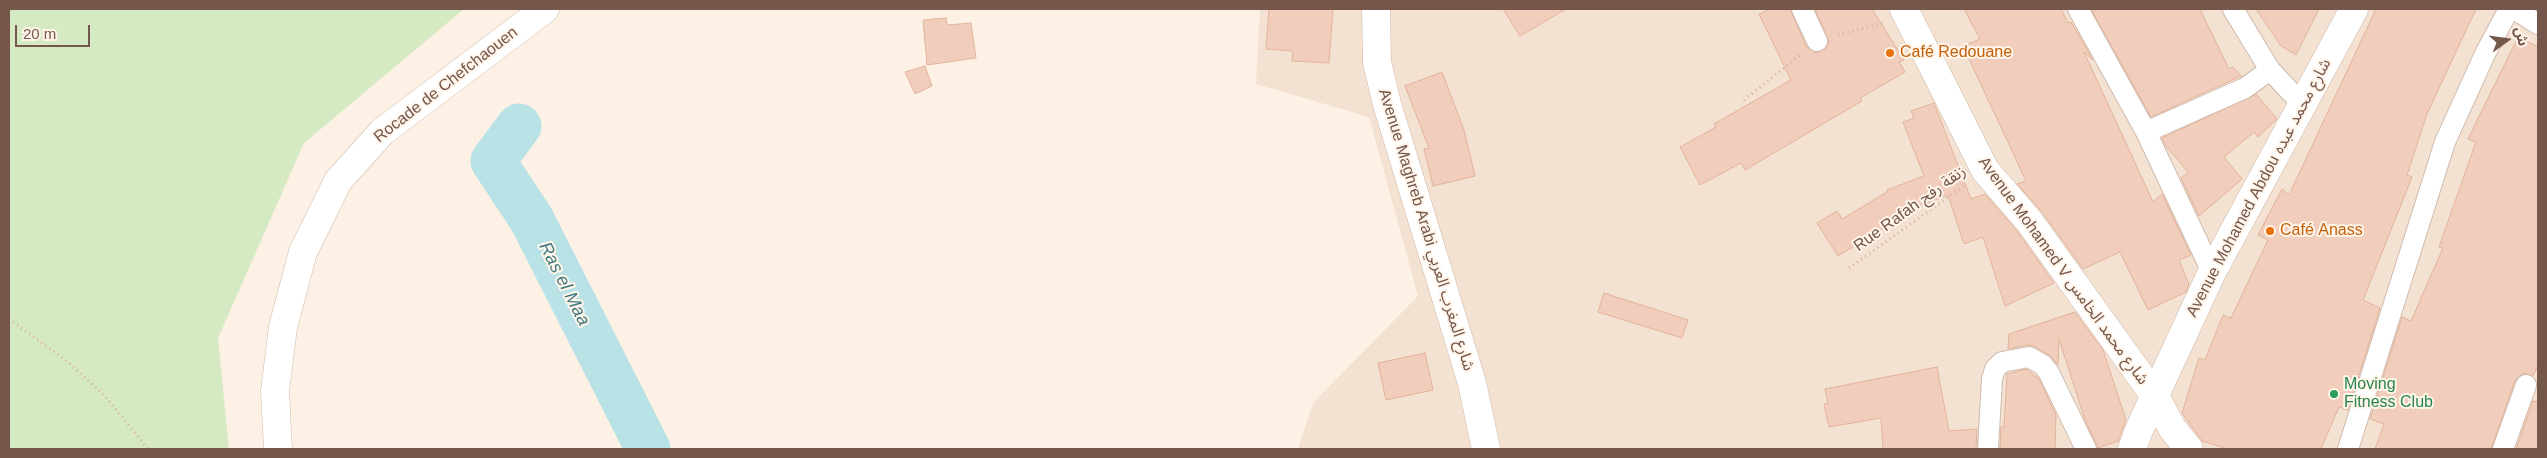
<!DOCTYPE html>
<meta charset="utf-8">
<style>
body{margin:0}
#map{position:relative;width:2547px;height:458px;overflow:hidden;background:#fcf1e4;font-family:Helvetica,"Noto Sans Arabic",sans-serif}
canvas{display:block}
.frame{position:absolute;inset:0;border:10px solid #74564a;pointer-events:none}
.north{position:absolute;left:2482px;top:15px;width:50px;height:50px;-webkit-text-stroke:4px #fff5ea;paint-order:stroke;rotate:76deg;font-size:14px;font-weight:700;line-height:20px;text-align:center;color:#74564a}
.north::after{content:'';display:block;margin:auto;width:18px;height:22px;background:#74564a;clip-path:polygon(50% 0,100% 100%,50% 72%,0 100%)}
.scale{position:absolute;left:15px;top:25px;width:75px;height:22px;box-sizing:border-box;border:2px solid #74564a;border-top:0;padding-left:6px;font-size:15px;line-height:18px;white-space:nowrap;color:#74564a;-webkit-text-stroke:4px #fff5ea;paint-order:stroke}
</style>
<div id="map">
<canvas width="2547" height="458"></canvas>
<div class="frame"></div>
<div class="north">ش</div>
<div class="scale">20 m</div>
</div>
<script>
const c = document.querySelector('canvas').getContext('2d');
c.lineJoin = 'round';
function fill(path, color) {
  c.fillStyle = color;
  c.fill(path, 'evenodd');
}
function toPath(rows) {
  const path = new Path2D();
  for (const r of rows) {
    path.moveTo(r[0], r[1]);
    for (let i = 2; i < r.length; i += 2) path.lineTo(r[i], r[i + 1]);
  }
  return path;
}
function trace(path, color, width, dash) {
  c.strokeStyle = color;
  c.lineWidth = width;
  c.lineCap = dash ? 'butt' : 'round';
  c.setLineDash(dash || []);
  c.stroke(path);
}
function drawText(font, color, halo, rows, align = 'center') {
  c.font = font + ' Helvetica,"Noto Sans Arabic",sans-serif';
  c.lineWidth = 4;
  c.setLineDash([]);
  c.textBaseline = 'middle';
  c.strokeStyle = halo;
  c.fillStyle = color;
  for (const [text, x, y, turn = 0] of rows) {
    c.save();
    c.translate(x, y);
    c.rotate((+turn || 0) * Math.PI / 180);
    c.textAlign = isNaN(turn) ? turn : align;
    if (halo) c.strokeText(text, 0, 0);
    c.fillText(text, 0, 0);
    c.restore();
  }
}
fill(toPath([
 [1260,9,2538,9,2538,449,1298,449,1313,403,1418,296,1369,117,1256,84]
]), '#f3e2d2');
fill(toPath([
 [9,9,464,9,304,143,218,338,229,449,9,449]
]), '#d5e9c2');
trace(toPath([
 [519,126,493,161,532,220,648,449]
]), '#b8e2e5', 45);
const building = toPath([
 [1269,9,1333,9,1329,63,1292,61,1293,51,1266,49,1269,9],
 [1503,9,1566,9,1520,36,1503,9],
 [1771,9,1790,9,1806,46,1816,53,1826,48,1829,42,1815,9,1872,9,1904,60,1899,62,1905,72,1860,98,1862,101,1745,170,1741,163,1700,185,1680,147,1716,127,1714,124,1791,80,1759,14,1771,9],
 [1964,9,2061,9,2068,23,2071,22,2093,60,2084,52,2153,202,2162,194,2191,255,2179,260,2189,284,2186,292,2148,310,2120,252,2083,269,2042,212,2017,184,2026,181,1963,46,1980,39,1964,9],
 [2096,9,2200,9,2229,69,2233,67,2241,76,2151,117,2092,11,2096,9],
 [2256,9,2319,9,2296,55,2281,46,2256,9],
 [2376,9,2476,9,2427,114,2407,175,2412,177,2363,300,2380,308,2348,410,2339,407,2321,449,2228,449,2202,441,2182,413,2199,358,2205,360,2223,315,2231,318,2268,240,2258,235,2282,189,2289,195,2376,9],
 [946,18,947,25,971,23,976,58,927,65,923,20,946,18],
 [2518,37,2538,47,2538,365,2533,376,2523,373,2515,381,2491,449,2375,449,2384,424,2370,419,2402,317,2411,321,2443,248,2439,247,2476,142,2468,139,2518,37],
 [925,66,932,86,915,94,905,72,925,66],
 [1442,72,1464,130,1475,176,1433,186,1424,149,1429,148,1405,86,1442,72],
 [2256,94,2277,119,2258,137,2254,132,2224,157,2242,179,2199,216,2181,178,2188,172,2166,146,2162,138,2256,94],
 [1934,103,1971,199,1985,194,2017,231,2054,283,2005,306,1983,237,1964,244,1948,195,1887,218,1891,224,1838,256,1817,223,1837,211,1842,219,1887,192,1887,190,1924,176,1903,122,1914,118,1911,111,1934,103],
 [1604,293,1688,320,1682,338,1598,312,1604,293],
 [2075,312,2103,350,2126,420,2118,441,2098,448,2085,420,2059,339,2058,365,2049,355,2034,346,2027,345,2008,349,2009,334,2075,312],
 [1425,353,1433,390,1386,400,1378,363,1425,353],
 [1937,367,1949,431,1977,429,1976,449,1883,449,1881,418,1829,427,1824,404,1828,403,1825,389,1937,367],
 [2027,369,2039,379,2056,415,2055,449,2000,449,2001,427,2004,427,2007,374,2027,369],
 [2533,401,2538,402,2538,449,2516,449,2533,401]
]);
fill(building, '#f1cdbb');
trace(building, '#e3b39c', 1);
const street = toPath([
 [1802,9,1817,41],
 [2078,9,2146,132,2212,272],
 [2233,9,2270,70,2302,104],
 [2514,9,2538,24],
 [2146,132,2245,88,2270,70],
 [1988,449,1992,379,1995,369,2002,362,2029,357,2043,365,2049,373,2086,449],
 [2348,449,2445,142,2485,54,2509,9],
 [2503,449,2526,385]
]);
const secondary = toPath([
 [1376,9,1377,62,1387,104,1472,383,1486,449],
 [1904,9,1985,170,2029,221,2155,396,2172,428,2189,449],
 [278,449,275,391,283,327,303,252,338,181,382,132,545,9],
 [2132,449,2139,430,2212,272,2354,9]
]);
trace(street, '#cfbaad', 22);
trace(secondary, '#d2b9aa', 29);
trace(toPath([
 [1838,35,1883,23],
 [1744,100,1800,55],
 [1849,268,1965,185],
 [9,319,68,362,105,396,148,449]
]), '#d6b09f', 3, [1, 4]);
trace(street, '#fff', 20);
trace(secondary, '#fff', 28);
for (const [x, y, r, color] of [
 [1890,53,5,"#e8710a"],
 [2270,231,5,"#e8710a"],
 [2334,394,5,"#2e9e5b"]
]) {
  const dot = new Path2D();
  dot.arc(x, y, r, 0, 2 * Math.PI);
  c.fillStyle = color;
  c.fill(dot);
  trace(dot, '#fff5ea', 2);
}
drawText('16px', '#c56008', '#fff5ea', [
 ["Café Redouane",1900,53],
 ["Café Anass",2280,231]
], 'left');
drawText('16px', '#74564a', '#fff5ea', [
 ["Rocade de Chefchaouen",446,85,-38],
 ["Avenue Mohamed Abdou شارع محمد عبده",2259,188,-62],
 ["Rue Rafah زنقة رفح",1910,209,-36],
 ["Avenue Maghreb Arabi شارع المغرب العربي",1426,230,73],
 ["Avenue Mohamed V شارع محمد الخامس",2063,271,54]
]);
drawText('16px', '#27864d', '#fff5ea', [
 ["Moving",2344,385],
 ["Fitness Club",2344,403]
], 'left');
drawText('italic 18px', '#407a80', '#fff5ea', [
 ["Ras el Maa",564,284,63]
]);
</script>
